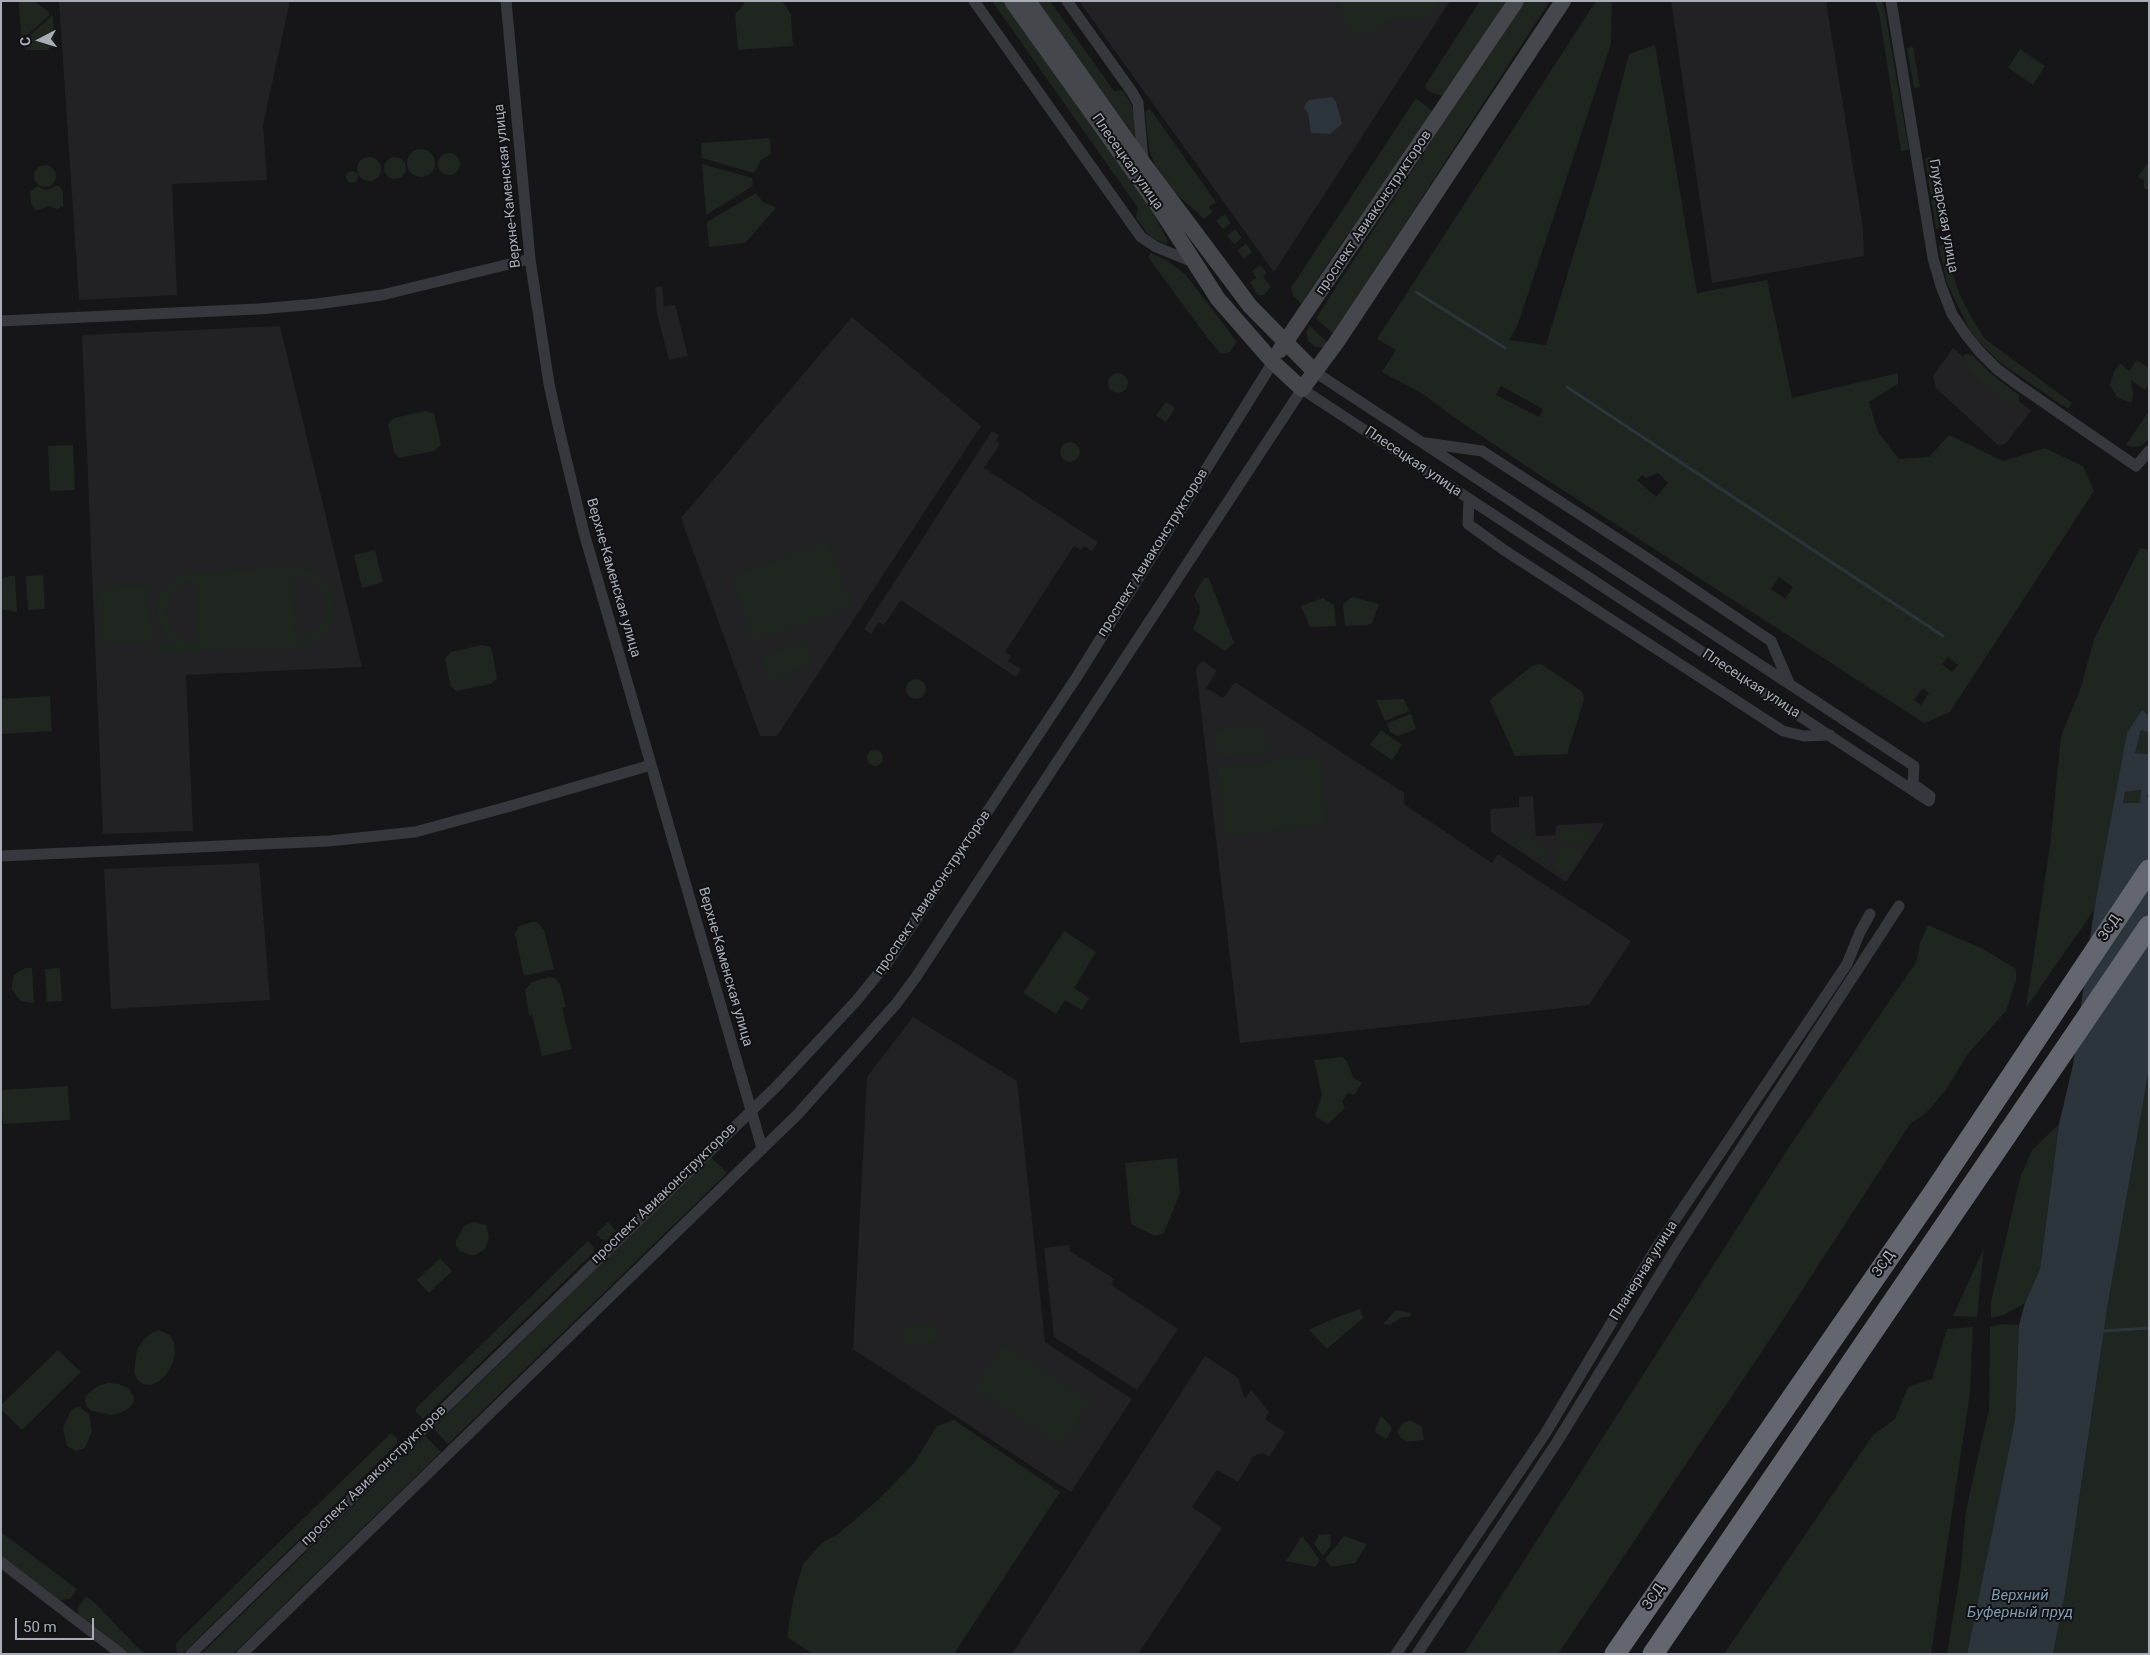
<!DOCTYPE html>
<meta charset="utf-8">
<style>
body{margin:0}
#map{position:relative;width:2150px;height:1655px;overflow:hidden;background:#161618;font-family:Roboto,sans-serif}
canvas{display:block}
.frame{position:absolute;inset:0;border:2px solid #a8adb8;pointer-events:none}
.north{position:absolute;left:15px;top:15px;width:50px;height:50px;-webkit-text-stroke:4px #111113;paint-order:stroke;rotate:265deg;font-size:14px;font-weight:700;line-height:20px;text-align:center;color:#a8adb8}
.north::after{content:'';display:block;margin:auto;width:18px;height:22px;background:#a8adb8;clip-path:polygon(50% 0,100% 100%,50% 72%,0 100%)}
.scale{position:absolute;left:15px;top:1618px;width:79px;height:22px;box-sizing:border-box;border:2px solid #a8adb8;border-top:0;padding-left:6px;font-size:15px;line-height:18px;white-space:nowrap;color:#a8adb8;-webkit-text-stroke:4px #111113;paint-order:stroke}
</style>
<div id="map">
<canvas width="2150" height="1655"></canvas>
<div class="frame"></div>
<div class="north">С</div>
<div class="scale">50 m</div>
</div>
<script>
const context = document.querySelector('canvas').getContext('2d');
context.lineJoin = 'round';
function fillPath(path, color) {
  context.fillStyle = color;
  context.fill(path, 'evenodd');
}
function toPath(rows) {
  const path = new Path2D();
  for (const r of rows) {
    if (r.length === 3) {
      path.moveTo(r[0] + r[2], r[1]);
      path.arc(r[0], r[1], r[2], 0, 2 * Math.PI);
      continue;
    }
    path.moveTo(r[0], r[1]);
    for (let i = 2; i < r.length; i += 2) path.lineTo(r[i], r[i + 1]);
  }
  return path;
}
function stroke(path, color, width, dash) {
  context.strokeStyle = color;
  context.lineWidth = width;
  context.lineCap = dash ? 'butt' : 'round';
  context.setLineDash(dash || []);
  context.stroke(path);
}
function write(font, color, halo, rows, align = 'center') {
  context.font = font + ' Roboto,sans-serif';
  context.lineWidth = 4;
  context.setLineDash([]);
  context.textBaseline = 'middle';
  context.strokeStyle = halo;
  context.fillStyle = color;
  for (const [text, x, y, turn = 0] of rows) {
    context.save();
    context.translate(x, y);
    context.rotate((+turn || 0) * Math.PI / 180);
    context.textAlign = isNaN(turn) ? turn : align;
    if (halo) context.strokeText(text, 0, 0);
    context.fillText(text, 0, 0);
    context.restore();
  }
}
const built = toPath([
 [59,1,290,1,263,125,267,180,172,184,177,295,79,300],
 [1079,1,1450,1,1274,272],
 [1671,1,1826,1,1863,228,1864,256,1712,283],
 [662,286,664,306,675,305,688,356,669,360,657,314,655,287],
 [852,317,981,426,777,736,760,736,681,518],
 [280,326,362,667,186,675,193,831,103,834,82,335],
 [1953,348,2031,411,2006,443,1999,446,1936,388,1933,376],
 [992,431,999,435,996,441,1000,444,984,468,1098,542,1092,551,1084,546,1081,550,1074,546,1005,652,1011,656,1008,661,1021,669,1016,677,901,600,884,625,879,622,871,634,864,629],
 [1203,661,1217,671,1206,688,1223,698,1235,682,1404,793,1404,804,1492,863,1498,854,1631,941,1589,1005,1240,1043,1196,668],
 [1533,796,1536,836,1555,835,1557,825,1603,823,1603,826,1566,882,1491,832,1490,809,1519,807,1519,797],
 [259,863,270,1000,111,1009,104,869],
 [913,1017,1017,1081,1045,1342,1132,1399,1071,1492,853,1349,867,1077],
 [1069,1245,1070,1251,1114,1279,1111,1285,1178,1329,1137,1390,1054,1337,1044,1248],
 [1205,1356,1238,1378,1245,1399,1251,1390,1269,1412,1265,1419,1285,1432,1269,1457,1263,1453,1258,1454,1253,1457,1238,1482,1217,1470,1192,1507,1222,1528,1138,1654,1012,1654]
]);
const green = toPath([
 [19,1,34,1,49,12,49,16,21,40],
 [745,1,782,1,791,14,793,46,738,50,735,14,743,6],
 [992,1,1005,1,1150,206,1168,242,1166,244,1152,238,1146,232,1136,218,1138,208],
 [1036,1,1050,1,1114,91,1121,90,1124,92,1131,104,1134,114,1136,138],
 [1339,1,1441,1,1428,18,1390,22,1369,34,1349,35,1342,18],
 [1480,1,1506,1,1444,96,1432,93,1424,87],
 [1523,1,1550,1,1333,334,1316,318],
 [1596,1,1612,1,1611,44,1518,324,1509,340,1546,345,1600,167,1629,54,1655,45,1697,293,1767,280,1792,398,1898,373,1898,384,1869,402,1878,432,1899,459,1929,457,1949,435,2003,461,2045,448,2083,466,2094,491,1950,712,1924,723,1541,476,1455,418,1423,394,1382,372,1396,350,1377,339],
 [1501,386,1543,409,1539,417,1496,395],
 [1658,473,1668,483,1656,497,1637,480,1642,475,1646,478],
 [1779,577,1793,587,1785,599,1771,589],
 [1948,657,1958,665,1952,672,1942,664],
 [1923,688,1929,693,1921,705,1914,700],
 [1875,1,1882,1,1885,12,1909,150,1901,151,1879,13],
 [53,15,54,45,47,50,26,50,21,43],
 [1913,47,1920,87,1914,88,1907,48],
 [2020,49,2045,66,2033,85,2008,68],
 [1416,98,1433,112,1376,201,1345,238,1301,304,1293,295,1291,288],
 [1150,109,1216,202,1209,207,1213,212,1204,219,1169,187,1156,169,1149,148,1145,111],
 [770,138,771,154,761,160,754,173,702,158,701,143],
 [421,163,14],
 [449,164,11],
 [369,169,12],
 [1929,157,1933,159,1944,227,1936,229,1925,158],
 [395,168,11],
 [702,164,752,178,753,186,706,215],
 [2147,164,2149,165,2149,190,2144,188,2144,180,2138,177],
 [45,176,11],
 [352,177,6],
 [37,186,46,190,56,186,59,186,63,191,63,206,57,209,48,206,38,210,35,210,31,203,30,192],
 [756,193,763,202,775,207,775,209,745,243,709,247,707,222],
 [1225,214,1231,223,1223,229,1216,221],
 [1235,229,1242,238,1234,244,1227,236],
 [1246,244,1252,252,1244,259,1237,250],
 [1947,244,1952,272,1959,293,1971,317,1985,339,2072,403,2068,409,2002,364,1984,347,1970,331,1947,283,1939,246],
 [1151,253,1168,261,1186,275,1237,342,1230,352,1222,354,1219,352,1206,336,1148,257],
 [1260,265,1267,273,1263,276,1271,287,1264,295,1258,295,1250,282,1256,278,1252,271],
 [1310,326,1327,342,1324,347,1315,347,1308,341,1306,332],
 [1965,354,1972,355,1990,373,2019,395,2019,403,2013,405,2009,404,1980,381,1964,364,1963,359],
 [2137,360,2149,368,2149,384,2145,390,2131,380,2133,395,2131,403,2117,397,2110,385,2114,372,2120,363,2129,371],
 [1118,383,10],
 [1166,402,1175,408,1166,422,1156,415],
 [425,411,433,413,435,417,441,445,434,451,399,458,394,452,388,424,394,418],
 [2149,411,2149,439,2141,446,2132,447,2126,445],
 [1070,452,10],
 [73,445,75,490,50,491,48,446],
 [828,541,852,607,754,641,730,576],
 [2140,548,2149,550,2149,716,2142,711,2110,827,2094,910,2026,1008,2050,845,2061,736,2081,687,2094,639],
 [375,550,383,582,362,588,354,555],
 [294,567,309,570,322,578,331,590,335,605,333,620,325,634,313,643,298,647,153,654,153,645,173,644,164,634,158,622,157,609,160,595,168,584,179,576,192,572],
 [293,576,305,577,316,584,324,594,327,606,325,618,318,629,308,636,296,639],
 [194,581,197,644,186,642,176,635,169,625,166,614,168,602,174,592,183,584],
 [43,575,45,609,28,610,26,576],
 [9,576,15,576,17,612,1,609,1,579],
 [1204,578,1209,578,1234,643,1225,651,1193,629,1200,612,1199,605,1194,595],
 [149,584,152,643,100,645,97,587],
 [1352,597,1379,604,1372,623,1368,625,1345,626,1343,604],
 [1323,598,1334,605,1336,626,1310,627,1301,606],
 [805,640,814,664,769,681,760,656],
 [482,645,490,647,492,651,497,678,491,684,456,691,450,685,445,658,451,652],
 [1538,664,1543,665,1580,690,1583,694,1584,700,1567,754,1515,756,1490,701,1492,698,1532,666],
 [916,689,10],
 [50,696,52,731,1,734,1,699],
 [1404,699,1409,711,1385,721,1376,700],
 [1411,714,1416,729,1398,736,1390,732,1387,723],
 [1263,725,1266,754,1218,760,1214,730],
 [1381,730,1402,745,1392,760,1370,745],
 [2141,730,2149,733,2149,754,2135,753],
 [875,758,8],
 [1320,755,1328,825,1225,837,1217,767],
 [2141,790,2141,803,2122,803,2125,792],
 [1589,828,1590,843,1560,845,1559,829],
 [1521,832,1552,853,1545,864,1514,844],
 [1562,848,1586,848,1568,876,1552,866],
 [531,922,537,922,544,930,554,969,524,976,515,934,519,926],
 [1928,925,1983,949,2016,969,2016,980,2006,1011,1967,1055,1946,1090,1926,1113,1910,1124,1775,1332,1558,1654,1464,1654,1789,1147,1917,961,1920,943],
 [1064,931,1096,952,1074,988,1089,998,1082,1010,1065,1000,1056,1014,1023,993],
 [26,968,32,968,34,1003,21,1001,12,990,12,983,14,976,19,971],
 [60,968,62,1001,47,1002,45,969],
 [549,977,555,978,560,984,566,1007,562,1008,572,1049,542,1056,532,1015,529,1016,525,990,532,982],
 [1342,1057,1347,1061,1353,1077,1362,1083,1354,1095,1348,1093,1342,1101,1345,1108,1328,1124,1315,1116,1322,1095,1314,1060],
 [2149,1069,2149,1654,2053,1654,2066,1588,2108,1303],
 [68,1086,70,1120,3,1124,1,1090],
 [2059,1124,2040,1269,2025,1303,2004,1315,1991,1318,1991,1302,2020,1178,2032,1150],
 [711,1157,727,1173,448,1444,433,1428],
 [1177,1158,1180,1193,1164,1233,1155,1236,1131,1224,1125,1163],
 [474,1222,486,1225,489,1237,485,1249,475,1255,470,1255,460,1251,456,1246,456,1240,464,1226],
 [608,1222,616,1231,607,1240,601,1239,596,1234],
 [588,1241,593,1247,594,1252,423,1419,416,1412,416,1408],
 [1984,1248,1977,1317,1953,1316],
 [440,1258,452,1271,429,1293,417,1280],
 [1360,1309,1363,1318,1327,1349,1309,1330,1332,1319],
 [1396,1310,1411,1313,1410,1317,1402,1317,1390,1325,1383,1324],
 [937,1323,939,1342,904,1346,902,1327],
 [2001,1324,2019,1325,2015,1420,1967,1654,1947,1654,1961,1568,1966,1510,1989,1409,1990,1327],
 [1973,1327,1970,1393,1931,1654,1724,1654,1873,1435,1895,1419,1908,1387,1932,1379,1947,1329],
 [159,1330,170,1335,174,1342,175,1354,172,1365,166,1375,158,1382,150,1385,143,1384,137,1379,134,1372,137,1349,144,1339,153,1332],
 [1004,1343,1091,1402,1061,1447,974,1388],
 [58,1350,81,1372,22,1430,1,1409,1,1405],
 [108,1383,119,1384,128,1388,134,1397,133,1403,129,1408,120,1413,111,1415,92,1411,87,1407,85,1401,86,1395,98,1386],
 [80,1407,89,1414,92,1431,85,1448,76,1451,67,1446,63,1428,70,1412,74,1408],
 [1381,1416,1391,1426,1391,1431,1386,1439,1376,1433,1375,1429],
 [954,1420,1060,1492,954,1654,813,1654,787,1637,794,1595,803,1564,822,1543,838,1534,878,1500,914,1463,937,1426],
 [1410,1420,1422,1427,1424,1440,1406,1442,1400,1437,1397,1431,1403,1423],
 [391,1433,397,1438,397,1444,182,1654,177,1652,176,1644,178,1641],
 [425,1436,441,1452,345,1545,233,1654,201,1654],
 [1,1532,77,1589,70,1599,59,1600,1,1556],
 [1330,1534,1331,1546,1323,1556,1314,1544,1319,1535],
 [1302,1536,1320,1560,1315,1567,1286,1561],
 [1344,1536,1367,1544,1355,1563,1331,1567,1325,1559],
 [86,1596,96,1604,136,1646,146,1654,127,1654,79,1616,77,1609]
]);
const water = toPath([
 [1332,97,1336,102,1342,124,1330,134,1311,133,1308,113,1304,108,1306,103,1309,100],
 [2142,710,2149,716,2149,733,2141,730,2135,753,2149,754,2149,792,2147,796,2149,799,2149,1069,2108,1303,2066,1588,2053,1654,1967,1654,2015,1420,2019,1325,2025,1303,2040,1269,2059,1124,2073,1065,2094,910,2127,733],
 [2141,790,2140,803,2123,803,2125,792]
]);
const stream = toPath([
 [1416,292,1505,348],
 [1567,387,1943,636],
 [2103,1331,2149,1328]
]);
const street = toPath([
 [506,1,530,259,549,384,561,438,584,533,762,1148],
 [974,1,1141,237,1156,247,1193,262],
 [1067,1,1132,92,1138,103,1143,161],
 [1891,1,1933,258,1941,286,1952,314,1966,335,1980,352,1997,369,2017,384,2136,466,2149,451],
 [1,321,258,309,317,304,382,295,530,259],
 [1426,443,1482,451,1641,554,1771,641,1789,683],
 [1469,499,1468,524,1504,550,1783,731,1804,736,1830,735],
 [1,856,329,841,415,832,507,807,651,765],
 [1,1562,121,1654],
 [191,1654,777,1086,857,1000,887,963,1078,675,1273,362],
 [242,1654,798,1114,896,1004,916,977,1302,389,1929,801,1930,796,1913,784,1914,766,1315,372],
 [1396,1654,1545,1434,1655,1250,1847,964,1860,932,1870,914],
 [1417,1654,1557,1442,1675,1250,1899,906]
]);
const secondary = toPath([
 [1012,1,1157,204,1218,299,1273,362,1302,389,1336,343,1563,1],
 [1028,1,1143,163,1250,306,1315,372],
 [1280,350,1516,1]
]);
const highway = toPath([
 [1615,1654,1934,1192,2149,870],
 [1653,1654,2149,926]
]);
const streetNames = [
 ["Плесецкая улица",1127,162,55],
 ["Верхне-Каменская улица",508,186,-96],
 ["проспект Авиаконструкторов",1374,213,-56],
 ["Глухарская улица",1943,216,80],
 ["Плесецкая улица",1413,462,34],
 ["проспект Авиаконструкторов",1153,553,-58],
 ["Верхне-Каменская улица",613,578,74],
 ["Плесецкая улица",1751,684,33],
 ["проспект Авиаконструкторов",933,893,-56],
 ["ЗСД",2110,928,-56],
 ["Верхне-Каменская улица",725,967,74],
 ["проспект Авиаконструкторов",664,1194,-44],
 ["ЗСД",1884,1264,-55],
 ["Планерная улица",1644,1271,-58],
 ["проспект Авиаконструкторов",374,1476,-44],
 ["ЗСД",1654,1597,-56]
];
const waterNames = [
 ["Верхний",2020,1596],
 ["Буферный пруд",2020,1613]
];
fillPath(built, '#222225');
fillPath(green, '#1e261f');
fillPath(water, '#2c353c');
stroke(stream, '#2c353c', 3);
stroke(street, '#37383d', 11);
stroke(secondary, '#45474d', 16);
stroke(highway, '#63666e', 21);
write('14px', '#a8adb8', '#111113', streetNames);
write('italic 15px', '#7f9bb3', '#111113', waterNames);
</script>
